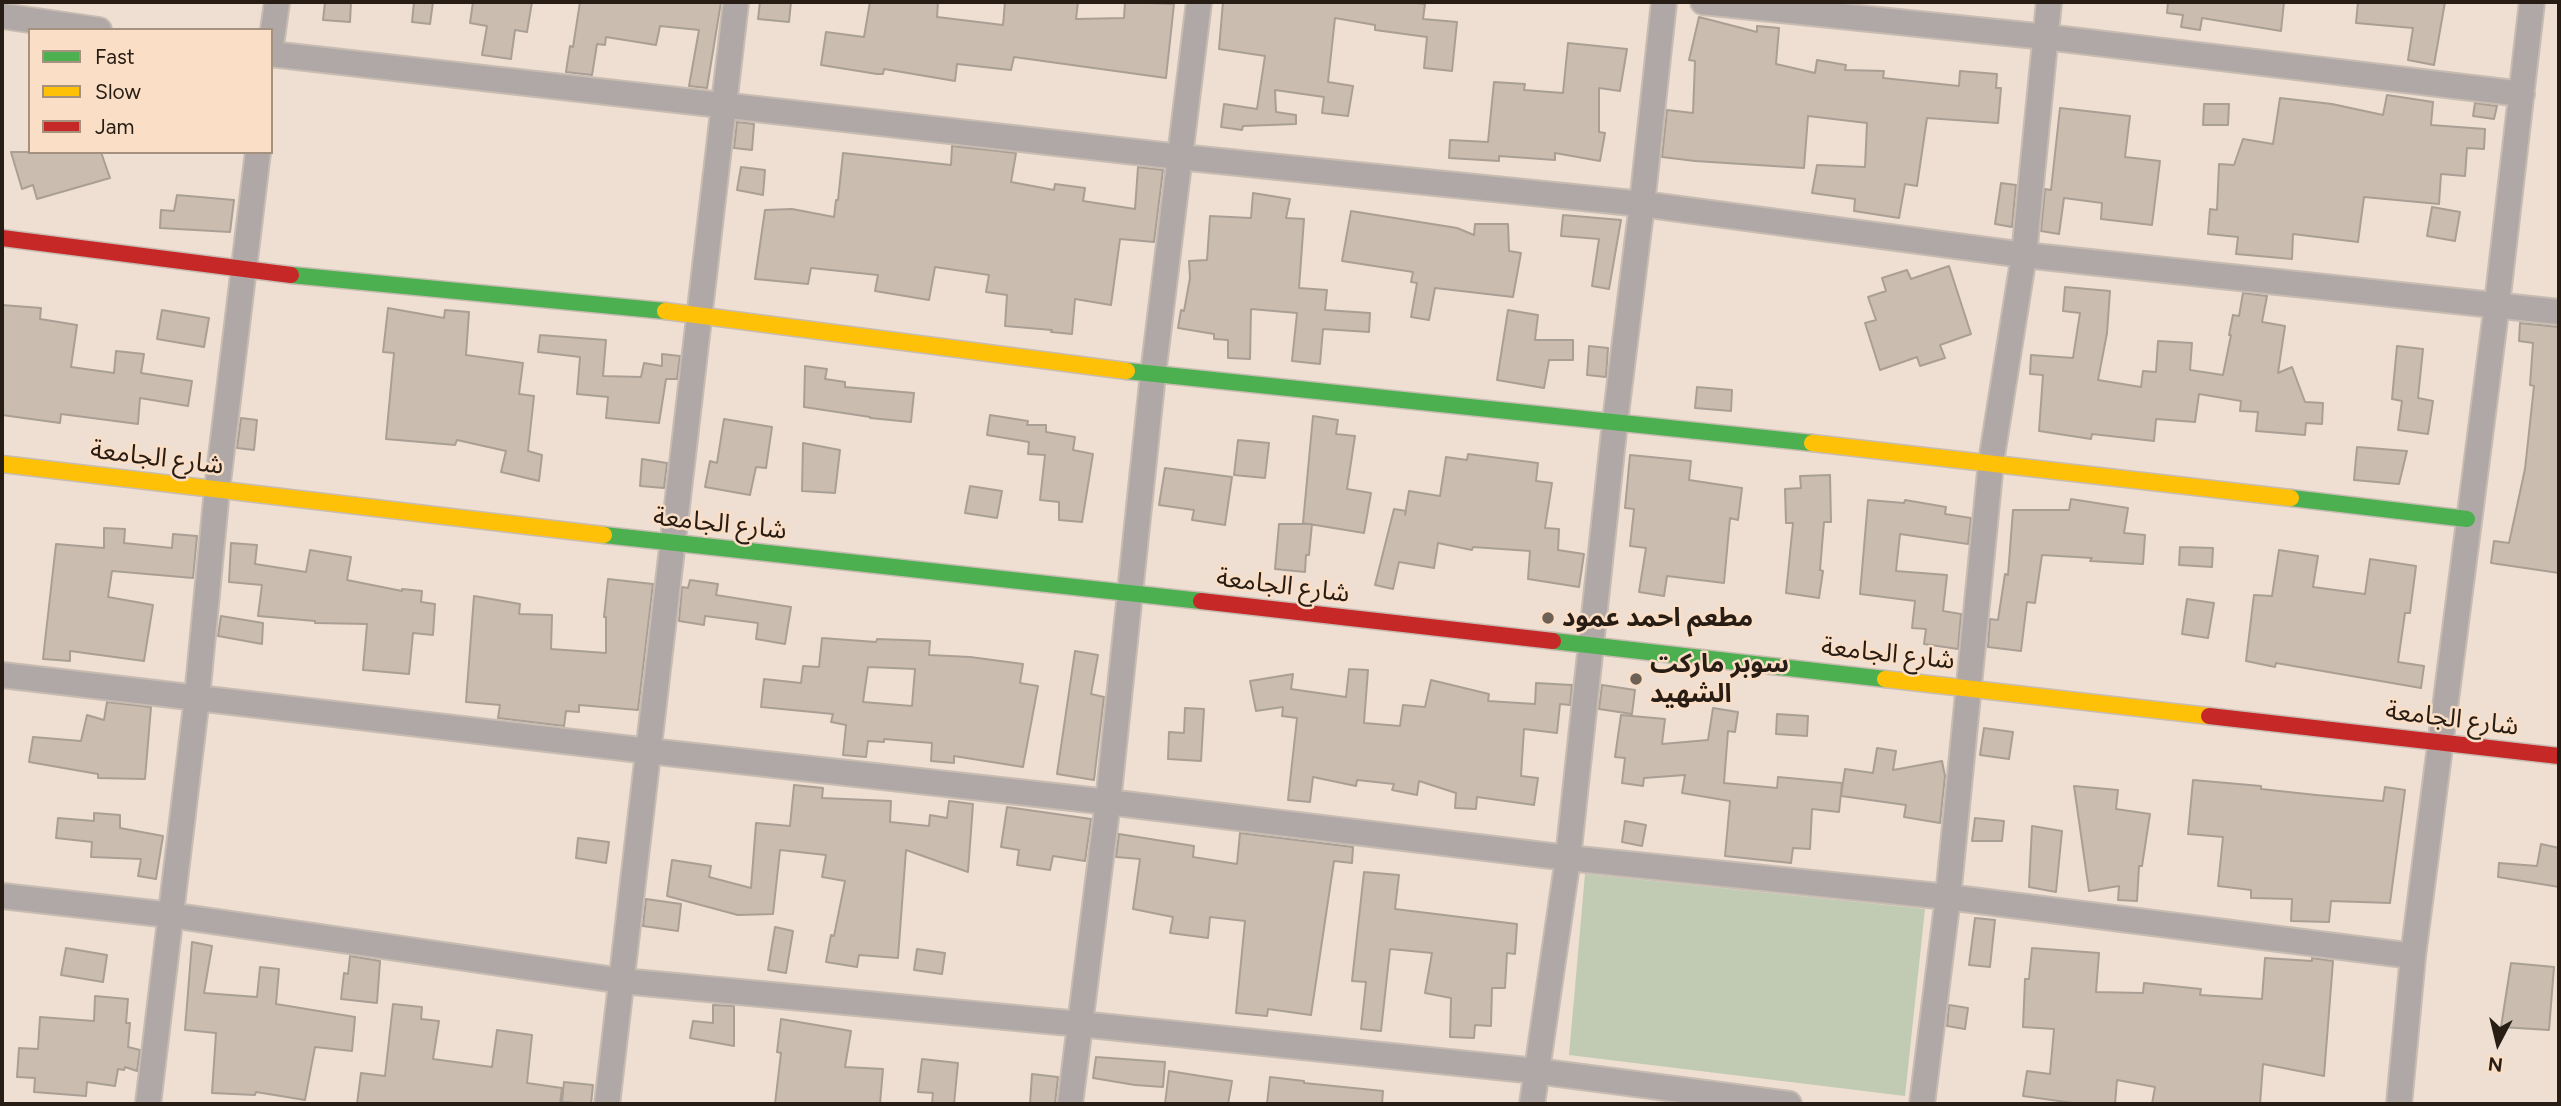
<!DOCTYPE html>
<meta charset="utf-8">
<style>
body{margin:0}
#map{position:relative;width:2561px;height:1106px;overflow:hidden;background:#eedfd2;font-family:Figtree,sans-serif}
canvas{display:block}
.frame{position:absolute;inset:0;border:4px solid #271d14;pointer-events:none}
.legend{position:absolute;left:28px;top:28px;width:245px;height:126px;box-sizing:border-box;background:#fadec6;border:2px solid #a6917f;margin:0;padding:9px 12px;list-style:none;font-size:21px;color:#271d14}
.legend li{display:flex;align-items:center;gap:14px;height:35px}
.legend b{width:35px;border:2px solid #a6917f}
.north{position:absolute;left:2463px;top:1008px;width:70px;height:70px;-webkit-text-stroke:5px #fadec6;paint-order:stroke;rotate:187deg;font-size:19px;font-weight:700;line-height:28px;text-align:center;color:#271d14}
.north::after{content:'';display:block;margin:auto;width:24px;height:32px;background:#271d14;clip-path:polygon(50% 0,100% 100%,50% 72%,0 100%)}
</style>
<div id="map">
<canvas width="2561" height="1106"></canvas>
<div class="frame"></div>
<ul class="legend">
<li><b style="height:9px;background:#4caf50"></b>Fast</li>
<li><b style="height:9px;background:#ffc107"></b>Slow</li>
<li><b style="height:9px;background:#c62828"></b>Jam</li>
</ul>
<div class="north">N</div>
</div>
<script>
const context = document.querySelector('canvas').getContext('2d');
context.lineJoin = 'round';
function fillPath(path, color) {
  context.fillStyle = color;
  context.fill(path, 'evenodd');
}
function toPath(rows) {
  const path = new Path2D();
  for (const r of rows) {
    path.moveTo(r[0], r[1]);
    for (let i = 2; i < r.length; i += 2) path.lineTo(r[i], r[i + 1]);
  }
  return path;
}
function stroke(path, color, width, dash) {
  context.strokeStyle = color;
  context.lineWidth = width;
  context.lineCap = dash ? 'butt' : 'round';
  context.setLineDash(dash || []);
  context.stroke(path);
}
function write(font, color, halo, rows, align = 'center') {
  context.font = font + ' Figtree,"Noto Sans Arabic",sans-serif';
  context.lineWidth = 5;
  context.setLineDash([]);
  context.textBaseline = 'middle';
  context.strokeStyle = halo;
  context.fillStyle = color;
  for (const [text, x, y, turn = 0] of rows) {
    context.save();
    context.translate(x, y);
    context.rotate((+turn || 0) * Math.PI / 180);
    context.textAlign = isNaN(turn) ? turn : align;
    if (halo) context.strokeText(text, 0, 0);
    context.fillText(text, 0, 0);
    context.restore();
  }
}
const green = toPath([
 [1585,874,1925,909,1905,1096,1569,1055]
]);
const building = toPath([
 [325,2,351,2,350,22,323,20,325,2],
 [414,2,433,2,430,24,412,22,414,2],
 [473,2,532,2,527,32,515,30,511,59,482,55,487,26,470,23,473,2],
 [580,2,721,2,707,88,689,86,699,30,660,26,656,45,606,37,605,45,597,44,592,75,566,72,570,46,573,47,580,2],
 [760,2,791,2,789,22,758,19,760,2],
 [870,2,938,2,937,17,1003,25,1005,2,1078,2,1076,19,1124,18,1125,2,1174,4,1166,78,1014,57,1011,70,957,64,955,81,884,69,883,74,877,74,821,65,826,32,864,37,870,2],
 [1223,2,1409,2,1425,4,1423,19,1457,22,1452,71,1424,68,1427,37,1375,30,1375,25,1335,18,1328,82,1353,86,1348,116,1322,113,1324,97,1275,90,1276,112,1296,115,1296,124,1243,126,1242,130,1221,127,1224,104,1257,109,1265,56,1219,49,1223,2],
 [2168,2,2284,2,2281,31,2202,18,2200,30,2181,27,2183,15,2167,13,2168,2],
 [2358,2,2445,2,2434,65,2408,60,2413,28,2356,23,2358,2],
 [1699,17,1757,32,1757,26,1779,28,1776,64,1815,73,1817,60,1846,65,1845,70,1884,71,1883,78,1959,86,1960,71,1997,74,1996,88,2001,88,1998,123,1927,118,1917,186,1905,184,1899,218,1854,211,1855,199,1812,193,1817,165,1865,167,1867,123,1808,116,1804,168,1695,161,1662,157,1667,110,1693,113,1695,61,1689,60,1699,17],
 [1568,43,1627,49,1620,91,1599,88,1599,132,1605,133,1600,161,1555,153,1555,160,1499,156,1499,161,1449,158,1450,140,1488,142,1494,82,1525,84,1524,90,1563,93,1568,43],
 [2387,95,2433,102,2431,125,2485,129,2484,149,2467,148,2465,176,2441,174,2439,204,2364,197,2358,242,2293,234,2292,259,2236,254,2238,237,2208,234,2210,209,2217,210,2219,164,2234,165,2243,139,2273,144,2280,98,2332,104,2383,115,2387,95],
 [2475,103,2497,106,2494,119,2473,116,2475,103],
 [2204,104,2229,104,2228,125,2203,125,2204,104],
 [2060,108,2130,116,2125,157,2160,161,2152,225,2101,219,2102,203,2064,198,2059,234,2041,231,2045,189,2051,190,2060,108],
 [737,122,754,124,752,150,734,148,737,122],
 [952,146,1016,153,1011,182,1054,190,1055,184,1085,188,1083,201,1135,209,1138,167,1163,170,1154,242,1120,239,1111,305,1075,299,1072,334,1051,332,1052,330,1005,326,1007,295,986,292,989,275,935,267,929,300,875,291,878,275,811,268,808,284,755,279,765,210,792,209,834,217,836,200,838,200,843,153,951,165,952,146],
 [11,152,101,152,110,178,37,199,33,185,22,189,11,152],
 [741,167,765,170,763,195,737,190,741,167],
 [2001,183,2016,185,2012,227,1995,224,2001,183],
 [1253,193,1290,199,1286,218,1304,219,1299,288,1327,290,1325,310,1370,313,1369,332,1323,329,1320,364,1292,361,1297,313,1251,309,1250,359,1228,358,1228,340,1214,339,1214,334,1178,328,1181,310,1184,311,1190,278,1189,261,1207,260,1210,216,1251,218,1253,193],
 [177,195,234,200,230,232,160,228,161,210,174,211,177,195],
 [2432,207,2460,212,2455,241,2427,236,2432,207],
 [1351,211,1457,228,1474,235,1475,224,1508,224,1509,251,1521,253,1513,297,1435,288,1429,320,1411,317,1417,283,1411,282,1413,272,1342,261,1351,211],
 [1563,215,1621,220,1609,289,1592,286,1599,239,1561,236,1563,215],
 [1949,266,1971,334,1940,345,1945,358,1920,366,1917,357,1880,370,1865,323,1876,320,1868,297,1886,291,1882,278,1907,270,1911,279,1949,266],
 [2065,287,2110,291,2107,333,2098,380,2141,387,2143,371,2156,372,2158,341,2192,343,2190,370,2223,375,2231,335,2229,335,2233,315,2239,316,2243,293,2267,296,2262,322,2285,326,2278,373,2292,367,2305,402,2323,403,2322,424,2306,423,2305,435,2256,431,2258,412,2240,411,2241,401,2199,394,2195,422,2156,419,2154,441,2092,434,2091,439,2039,431,2043,375,2030,374,2031,355,2073,358,2080,313,2063,311,2065,287],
 [2,305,41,308,40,319,77,325,71,367,114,373,116,351,144,354,141,373,192,381,188,406,140,398,138,424,61,414,60,423,2,415,2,305],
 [388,308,444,318,445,310,469,312,466,355,523,363,519,394,534,396,528,451,542,455,539,481,501,472,506,451,457,440,455,445,386,439,394,353,383,352,388,308],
 [162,310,209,318,204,347,157,339,162,310],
 [1508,310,1538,315,1535,340,1573,340,1573,360,1549,360,1544,388,1497,380,1508,310],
 [2520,323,2559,327,2559,573,2491,563,2494,541,2509,543,2525,469,2534,386,2530,385,2533,343,2519,341,2520,323],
 [540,335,606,340,603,376,641,377,644,363,662,366,662,354,680,356,677,379,666,379,659,423,606,418,608,397,577,394,580,357,538,352,540,335],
 [1589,346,1608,348,1606,377,1587,375,1589,346],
 [2397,346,2423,349,2418,398,2433,401,2428,434,2398,430,2402,401,2392,399,2397,346],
 [805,366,827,369,825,379,845,382,845,387,914,393,911,422,870,418,870,417,804,407,805,366],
 [1697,387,1732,390,1731,411,1695,408,1697,387],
 [990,415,1028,421,1027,425,1046,425,1046,432,1075,437,1073,450,1093,454,1082,522,1059,520,1059,502,1040,500,1045,455,1028,454,1029,442,987,435,990,415],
 [1313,416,1338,420,1336,434,1355,436,1347,489,1371,493,1364,533,1303,523,1313,416],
 [241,418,257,420,254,450,237,448,241,418],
 [724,419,772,427,766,468,756,467,750,495,705,487,710,461,717,463,724,419],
 [1238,440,1269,443,1265,478,1234,475,1238,440],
 [803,443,840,450,835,493,802,491,803,443],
 [2357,447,2407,451,2399,484,2354,480,2357,447],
 [1468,454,1538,463,1536,481,1552,483,1545,528,1559,529,1558,550,1584,554,1579,587,1528,579,1530,551,1473,547,1472,550,1438,543,1434,568,1399,562,1393,589,1375,585,1394,509,1406,511,1405,515,1409,491,1440,496,1446,457,1467,460,1468,454],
 [1630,455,1691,461,1689,480,1742,488,1738,520,1730,518,1724,583,1667,576,1664,596,1639,592,1646,548,1630,546,1634,509,1625,508,1630,455],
 [642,459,667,463,664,488,640,486,642,459],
 [1165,468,1232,477,1225,525,1192,520,1194,510,1159,505,1165,468],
 [1830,475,1831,522,1824,522,1820,570,1823,571,1819,598,1786,593,1793,523,1786,523,1785,489,1801,488,1800,476,1830,475],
 [970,486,1002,491,997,518,965,513,970,486],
 [2071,499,2128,508,2124,533,2145,535,2143,564,2090,561,2092,558,2042,555,2035,603,2027,602,2021,651,1988,647,1990,619,1998,620,2005,574,2008,575,2013,510,2069,510,2071,499],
 [1868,500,1904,503,1905,500,1946,507,1945,514,1971,518,1968,544,1900,534,1896,571,1947,575,1943,611,1961,614,1958,649,1924,644,1926,629,1912,628,1915,601,1860,594,1868,500],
 [1279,524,1312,524,1309,555,1306,555,1305,572,1275,569,1279,524],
 [104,528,125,529,124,543,172,548,173,534,197,536,193,578,112,571,108,597,153,605,144,661,70,651,70,661,43,659,56,544,104,548,104,528],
 [231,543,257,545,255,564,306,572,310,550,351,557,347,580,402,591,402,589,422,591,421,602,435,604,433,635,413,633,409,674,363,670,367,624,315,623,315,621,258,616,262,585,229,582,231,543],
 [2180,547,2213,548,2212,567,2179,565,2180,547],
 [2279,550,2318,556,2313,587,2365,594,2370,559,2416,566,2410,613,2405,613,2398,662,2424,666,2421,688,2276,663,2275,667,2246,661,2254,595,2272,596,2279,550],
 [608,579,653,584,638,710,579,705,579,712,566,711,564,726,498,718,500,705,466,702,474,596,520,604,519,614,552,615,551,649,606,653,606,617,604,617,608,579],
 [690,580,718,584,716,595,791,607,785,644,756,639,758,623,705,616,704,625,679,621,682,587,688,588,690,580],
 [2187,599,2214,603,2208,638,2182,634,2187,599],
 [221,616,263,623,262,644,218,636,221,616],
 [822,638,876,642,877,639,930,641,929,655,970,657,1023,664,1020,683,1038,686,1023,767,954,756,954,763,931,761,932,743,884,739,884,742,868,741,866,757,843,755,846,725,831,722,833,714,761,707,764,679,801,683,803,666,819,667,822,638],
 [868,667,915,669,912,706,863,702,868,667],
 [1075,651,1098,655,1091,694,1104,697,1094,780,1057,774,1075,651],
 [1349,669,1368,670,1364,723,1400,726,1403,705,1425,707,1431,680,1489,694,1488,701,1535,704,1536,683,1572,685,1570,705,1560,704,1557,733,1524,729,1521,776,1538,778,1534,805,1477,797,1476,809,1455,808,1456,793,1419,781,1417,795,1392,790,1394,784,1357,780,1356,786,1313,777,1310,802,1288,800,1297,718,1282,716,1283,707,1256,711,1250,681,1293,674,1291,689,1346,697,1349,669],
 [1602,685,1635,690,1632,714,1599,709,1602,685],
 [107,702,151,707,145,779,98,778,98,774,29,762,33,737,81,741,87,715,104,720,107,702],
 [1185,708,1204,709,1201,761,1168,759,1169,732,1184,733,1185,708],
 [1713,708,1738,712,1735,732,1728,731,1724,783,1777,788,1778,777,1842,783,1839,812,1812,809,1810,849,1793,848,1791,863,1725,856,1730,801,1682,793,1685,775,1644,778,1643,786,1622,783,1625,758,1615,757,1621,715,1665,719,1662,744,1708,740,1713,708],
 [1777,714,1808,716,1807,736,1776,734,1777,714],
 [1984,728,2013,732,2009,759,1980,755,1984,728],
 [1877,748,1896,751,1893,770,1942,761,1945,776,1940,823,1904,817,1906,805,1841,796,1845,769,1873,773,1877,748],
 [2193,780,2261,786,2261,789,2316,795,2383,801,2385,787,2405,790,2390,903,2331,901,2329,922,2291,921,2292,899,2251,898,2251,890,2218,886,2223,837,2188,834,2193,780],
 [794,785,823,788,822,798,891,801,890,822,929,826,930,815,947,818,949,801,973,804,968,872,906,850,898,958,859,955,857,967,826,962,831,935,834,936,845,881,822,877,826,855,780,850,773,914,738,915,667,896,672,860,711,866,709,877,751,888,756,823,790,826,794,785],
 [2074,786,2118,790,2116,809,2150,814,2142,866,2139,866,2137,901,2118,900,2119,886,2089,891,2074,786],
 [1007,807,1091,819,1085,861,1053,856,1050,870,1017,865,1019,850,1001,847,1007,807],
 [94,813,120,815,120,828,163,836,156,879,138,876,141,859,91,857,92,842,56,838,58,818,94,821,94,813],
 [1975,818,2004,821,2002,841,1972,841,1975,818],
 [1625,821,1646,825,1642,846,1622,842,1625,821],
 [2032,826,2062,831,2056,892,2029,887,2032,826],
 [1240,833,1353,847,1352,863,1334,861,1311,1015,1268,1009,1267,1016,1236,1013,1245,921,1210,917,1208,938,1170,933,1173,917,1133,909,1140,859,1116,857,1119,834,1194,846,1193,857,1237,864,1240,833],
 [578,838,609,842,606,863,576,858,578,838],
 [2541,844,2559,848,2559,887,2498,877,2499,863,2537,866,2541,844],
 [1364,872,1399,875,1395,909,1517,924,1515,954,1507,953,1505,988,1492,988,1491,1026,1475,1025,1474,1038,1450,1037,1451,998,1425,993,1432,953,1390,949,1381,1031,1361,1029,1366,982,1352,981,1364,872],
 [646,899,681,904,678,931,643,926,646,899],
 [1975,918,1995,920,1990,967,1969,965,1975,918],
 [775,927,793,931,786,973,768,970,775,927],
 [192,942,212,946,204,993,257,997,260,967,279,969,276,1004,355,1017,352,1051,315,1047,305,1100,256,1092,255,1095,212,1093,216,1033,185,1030,192,942],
 [66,948,107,955,103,982,61,975,66,948],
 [2032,948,2099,953,2096,992,2143,993,2144,983,2201,989,2200,995,2262,999,2265,958,2312,961,2312,958,2333,961,2324,1076,2263,1064,2260,1104,2152,1104,2155,1087,2117,1080,2115,1104,2080,1104,2023,1096,2027,1071,2050,1074,2054,1029,2023,1027,2025,979,2029,979,2032,948],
 [917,949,945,953,942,974,914,970,917,949],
 [350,956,380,961,377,1003,341,999,344,973,348,974,350,956],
 [2511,963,2554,967,2549,1030,2501,1027,2511,963],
 [95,996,128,999,126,1023,130,1023,128,1047,140,1050,137,1071,125,1067,124,1070,118,1069,115,1086,87,1082,86,1096,34,1092,35,1078,17,1077,19,1048,38,1049,40,1017,94,1021,95,996],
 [393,1004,422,1007,421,1019,439,1021,433,1059,492,1067,497,1030,532,1035,527,1083,562,1088,560,1104,357,1104,361,1073,385,1076,393,1004],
 [713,1005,734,1006,734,1046,690,1038,693,1021,713,1023,713,1005],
 [1949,1005,1968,1008,1965,1029,1947,1026,1949,1005],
 [781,1019,851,1031,845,1067,883,1069,880,1104,775,1104,781,1053,777,1052,781,1019],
 [1096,1057,1165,1062,1163,1087,1135,1085,1093,1078,1096,1057],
 [922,1059,958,1063,954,1104,932,1104,933,1093,918,1092,922,1059],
 [1169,1071,1232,1081,1228,1104,1165,1104,1169,1071],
 [1032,1074,1058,1077,1055,1104,1030,1104,1032,1074],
 [1270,1077,1304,1081,1304,1083,1383,1091,1382,1104,1267,1104,1270,1077],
 [564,1082,593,1085,591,1104,562,1102,564,1082]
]);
const street = toPath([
 [1703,2,2046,37,2522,94],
 [2,16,99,30],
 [271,45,277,2],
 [271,54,1180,157,1642,204,2024,255,2559,312],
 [2,675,649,751,1108,802,1568,858,1948,897,2413,956],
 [2,896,170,915,622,981,1080,1024,1536,1071,1789,1104],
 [148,1104,197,697,217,490,258,152],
 [607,1104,736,2],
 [1070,1104,1108,802,1153,374,1199,2],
 [1532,1104,1568,858,1615,422,1642,204,1664,2],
 [1922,1104,1948,897,1991,462,2024,255,2049,2],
 [2399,1104,2413,956,2497,304,2532,2]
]);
const fast = toPath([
 [291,275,665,311],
 [1127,371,1812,443],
 [2291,498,2467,519],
 [604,535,1201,601],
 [1553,641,1885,679]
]);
const slow = toPath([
 [665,311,1127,371],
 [1812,443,2291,498],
 [2,464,604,535],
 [1885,679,2209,716]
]);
const jam = toPath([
 [2,238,291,275],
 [1201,601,1553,641],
 [2209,716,2559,756]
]);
const markers = [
 [1548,618,7,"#6d6156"],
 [1636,679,7,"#6d6156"]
];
const streetNames = [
 ["شارع الجامعة",157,458,7],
 ["شارع الجامعة",720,524,6],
 ["شارع الجامعة",1283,586,7],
 ["شارع الجامعة",1888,654,6],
 ["شارع الجامعة",2452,719,7]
];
const poiNames = [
 ["مطعم احمد عمود",1562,618],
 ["سوبر ماركت",1650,664],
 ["الشهيد",1650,694]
];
fillPath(green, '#c1cbb3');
fillPath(building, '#cabcaf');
stroke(building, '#aa9f94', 2);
stroke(street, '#c8bcb2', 28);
stroke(fast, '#c8bcb2', 19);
stroke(slow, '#c8bcb2', 19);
stroke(jam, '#c8bcb2', 19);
stroke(street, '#afa8a6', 24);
stroke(fast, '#4caf50', 16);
stroke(slow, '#ffc107', 16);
stroke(jam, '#c62828', 16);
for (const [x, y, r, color] of markers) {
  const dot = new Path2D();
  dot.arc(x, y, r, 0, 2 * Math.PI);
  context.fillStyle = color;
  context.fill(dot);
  stroke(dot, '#fadec6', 2.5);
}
write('26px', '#271d14', '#fadec6', streetNames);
write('bold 26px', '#271d14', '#fadec6', poiNames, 'left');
</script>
